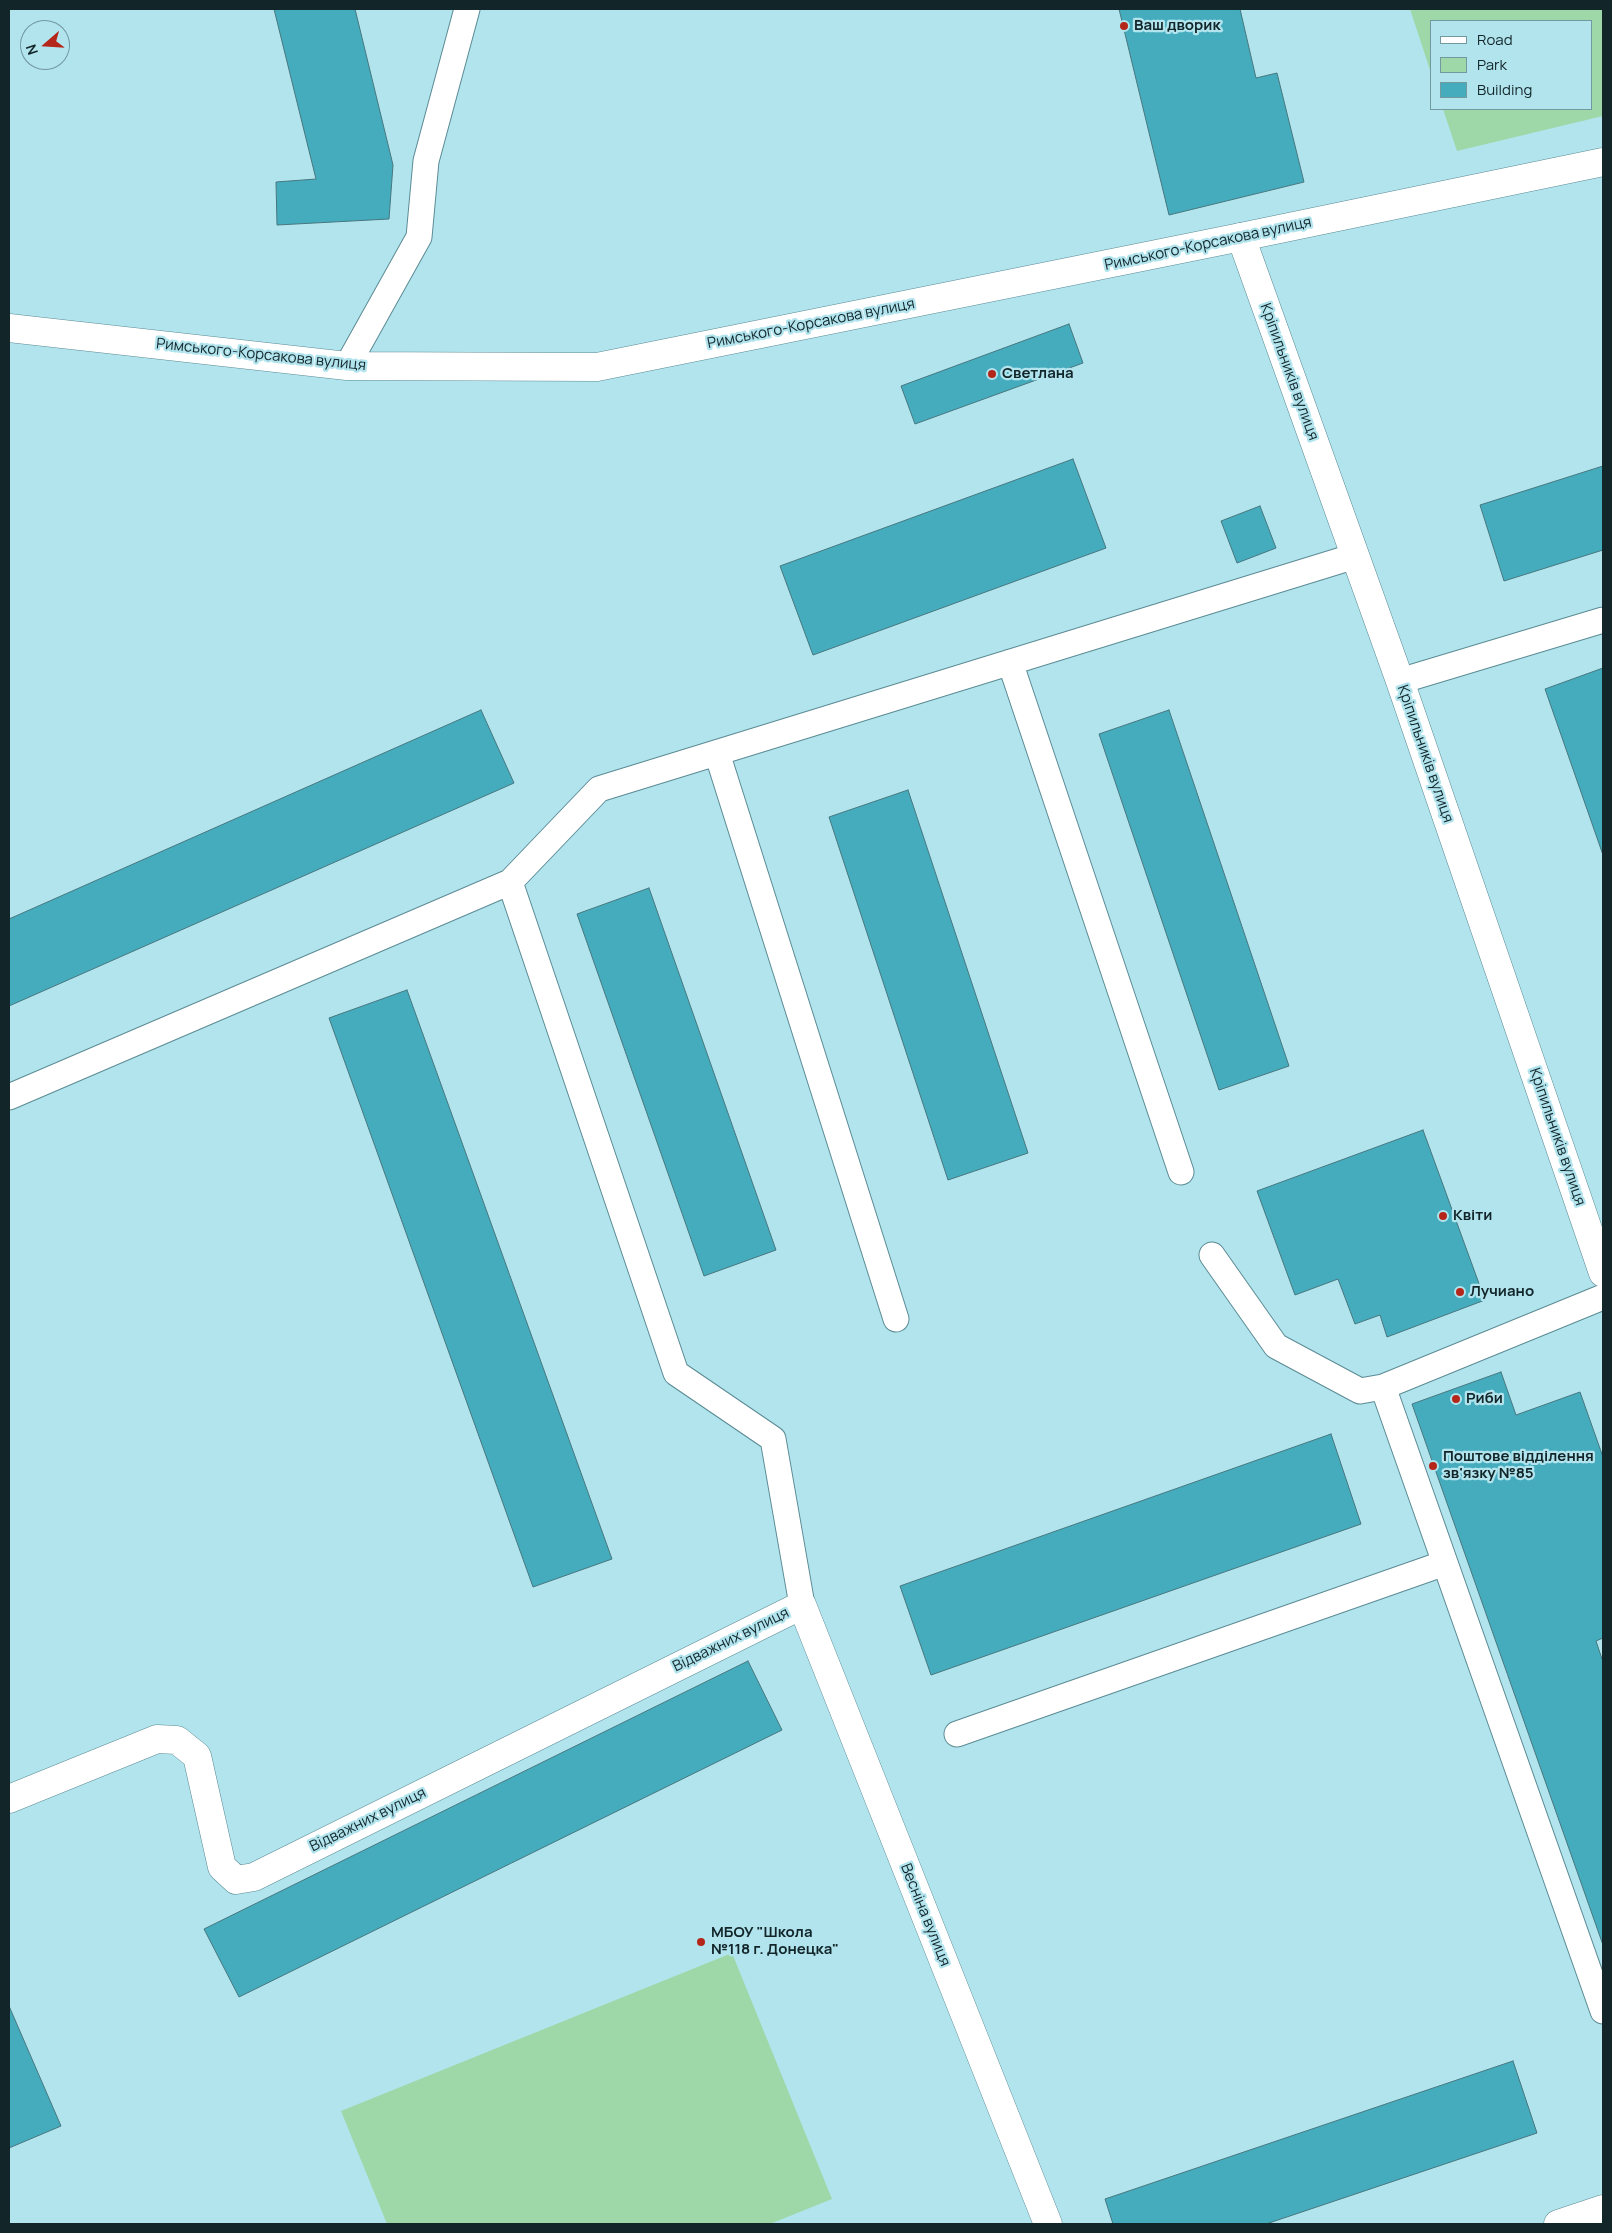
<!DOCTYPE html>
<meta charset="utf-8">
<style>
body{margin:0}
#map{position:relative;width:1612px;height:2233px;overflow:hidden;background:#b2e4ee;font-family:Manrope,sans-serif}
canvas{display:block}
.frame{position:absolute;inset:0;border:10px solid #12262a;pointer-events:none}
.legend{position:absolute;left:1430px;top:20px;width:162px;height:90px;box-sizing:border-box;background:#b2e4ee;border:1px solid #7298a0;margin:0;padding:6px 9px;list-style:none;font-size:15px;color:#12262a}
.legend li{display:flex;align-items:center;gap:10px;height:25px}
.legend b{width:25px;border:1px solid #7298a0}
.north{position:absolute;left:20px;top:20px;width:50px;height:50px;box-sizing:border-box;background:#b2e4ee;border:1px solid #7298a0;border-radius:50%;rotate:251deg;font-size:14px;font-weight:700;line-height:20px;text-align:center;color:#12262a}
.north::after{content:'';display:block;margin:auto;width:18px;height:22px;background:#b42619;clip-path:polygon(50% 0,100% 100%,50% 72%,0 100%)}
</style>
<div id="map">
<canvas width="1612" height="2233"></canvas>
<div class="frame"></div>
<ul class="legend">
<li><b style="height:6px;background:#fff"></b>Road</li>
<li><b style="height:14px;background:#9ed8a9"></b>Park</li>
<li><b style="height:14px;background:#44acbd"></b>Building</li>
</ul>
<div class="north">N</div>
</div>
<script>
const context = document.querySelector('canvas').getContext('2d');
context.lineJoin = 'round';
function fillPath(path, color) {
  context.fillStyle = color;
  context.fill(path, 'evenodd');
}
function toPath(rows) {
  const path = new Path2D();
  for (const r of rows) {
    path.moveTo(r[0], r[1]);
    for (let i = 2; i < r.length; i += 2) path.lineTo(r[i], r[i + 1]);
  }
  return path;
}
function stroke(path, color, width, dash) {
  context.strokeStyle = color;
  context.lineWidth = width;
  context.lineCap = dash ? 'butt' : 'round';
  context.setLineDash(dash || []);
  context.stroke(path);
}
function write(font, color, halo, rows, align = 'center') {
  context.font = font + ' Manrope,sans-serif';
  context.lineWidth = 4.5;
  context.setLineDash([]);
  context.textBaseline = 'middle';
  context.strokeStyle = halo;
  context.fillStyle = color;
  for (const [text, x, y, turn = 0] of rows) {
    context.save();
    context.translate(x, y);
    context.rotate((+turn || 0) * Math.PI / 180);
    context.textAlign = isNaN(turn) ? turn : align;
    if (halo) context.strokeText(text, 0, 0);
    context.fillText(text, 0, 0);
    context.restore();
  }
}
const green = toPath([
 [1410,9,1603,9,1603,116,1457,151,1443,109,1591,109,1591,21,1431,21,1431,73],
 [732,1953,832,2199,770,2224,387,2224,341,2111]
]);
const building = toPath([
 [274,9,355,9,393,165,389,219,277,225,276,182,316,179,274,9],
 [1119,9,1240,9,1256,78,1277,73,1304,182,1169,215,1119,9],
 [1069,324,1083,363,915,424,901,386,1069,324],
 [1073,459,1106,548,813,655,780,566,1073,459],
 [1603,466,1603,550,1504,581,1480,505,1603,466],
 [1260,506,1276,548,1237,563,1221,521,1260,506],
 [1603,668,1603,855,1545,689,1603,668],
 [481,710,514,783,9,1006,9,919,481,710],
 [1169,710,1289,1066,1219,1090,1099,734,1169,710],
 [908,790,1028,1153,948,1180,829,817,908,790],
 [649,888,776,1250,704,1276,577,914,649,888],
 [407,990,612,1559,533,1587,329,1018,407,990],
 [1423,1130,1485,1300,1387,1337,1380,1315,1355,1324,1338,1279,1295,1295,1257,1191,1423,1130],
 [1501,1372,1516,1415,1580,1392,1603,1457,1603,1638,1596,1641,1603,1662,1603,1945,1412,1404,1501,1372],
 [1331,1434,1361,1524,931,1675,900,1586,1331,1434],
 [748,1661,782,1730,239,1997,204,1929,748,1661],
 [9,2006,61,2126,9,2148,9,2006],
 [1513,2061,1537,2133,1266,2224,1113,2224,1105,2199,1513,2061]
]);
const service = toPath([
 [347,366,419,237,426,161,467,9],
 [1010,662,1181,1172],
 [1400,681,1603,620],
 [717,753,896,1319],
 [9,1097,510,882],
 [1212,1255,1276,1346,1360,1391,1383,1387,1603,1297],
 [1383,1387,1603,2011],
 [802,1605,773,1439,676,1373,510,882,599,789,1355,556],
 [957,1734,1445,1563]
]);
const minor = toPath([
 [1241,237,1603,162],
 [9,1799,157,1739,177,1740,197,1756,222,1867,236,1880,254,1877,802,1605,1048,2224],
 [1558,2224,1603,2209]
]);
const tertiary = toPath([
 [9,328,347,366,597,367,1241,237,1400,681,1603,1273]
]);
const markers = [
 [1124,26,5,"#b42619"],
 [992,374,5,"#b42619"],
 [1443,1216,5,"#b42619"],
 [1460,1292,5,"#b42619"],
 [1456,1399,5,"#b42619"],
 [1433,1466,5,"#b42619"],
 [701,1942,5,"#b42619"]
];
const poiNames = [
 ["Ваш дворик",1134,26],
 ["Светлана",1002,374],
 ["Квіти",1453,1216],
 ["Лучиано",1470,1292],
 ["Риби",1466,1399],
 ["Поштове відділення",1443,1457],
 ["зв'язку №85",1443,1474],
 ["МБОУ \"Школа",711,1933],
 ["№118 г. Донецка\"",711,1950]
];
const streetNames = [
 ["Римського-Корсакова вулиця",1208,244,-12],
 ["Римського-Корсакова вулиця",811,324,-11],
 ["Римського-Корсакова вулиця",261,355,6],
 ["Кріпильників вулиця",1289,372,70],
 ["Кріпильників вулиця",1425,754,71],
 ["Кріпильників вулиця",1557,1137,71],
 ["Відважних вулиця",731,1640,-26],
 ["Відважних вулиця",368,1820,-26],
 ["Весніна вулиця",925,1915,68]
];
fillPath(green, '#9ed8a9');
fillPath(building, '#44acbd');
stroke(building, '#47777f', 1);
stroke(service, '#5b8b94', 27);
stroke(minor, '#5b8b94', 29);
stroke(tertiary, '#5b8b94', 29);
stroke(service, '#fff', 25);
stroke(minor, '#fff', 28);
stroke(tertiary, '#fff', 28);
for (const [x, y, r, color] of markers) {
  const dot = new Path2D();
  dot.arc(x, y, r, 0, 2 * Math.PI);
  context.fillStyle = color;
  context.fill(dot);
  stroke(dot, '#b2e4ee', 2);
}
write('bold 15px', '#12262a', '#b2e4ee', poiNames, 'left');
write('15px', '#12262a', '#b2e4ee', streetNames);
</script>
